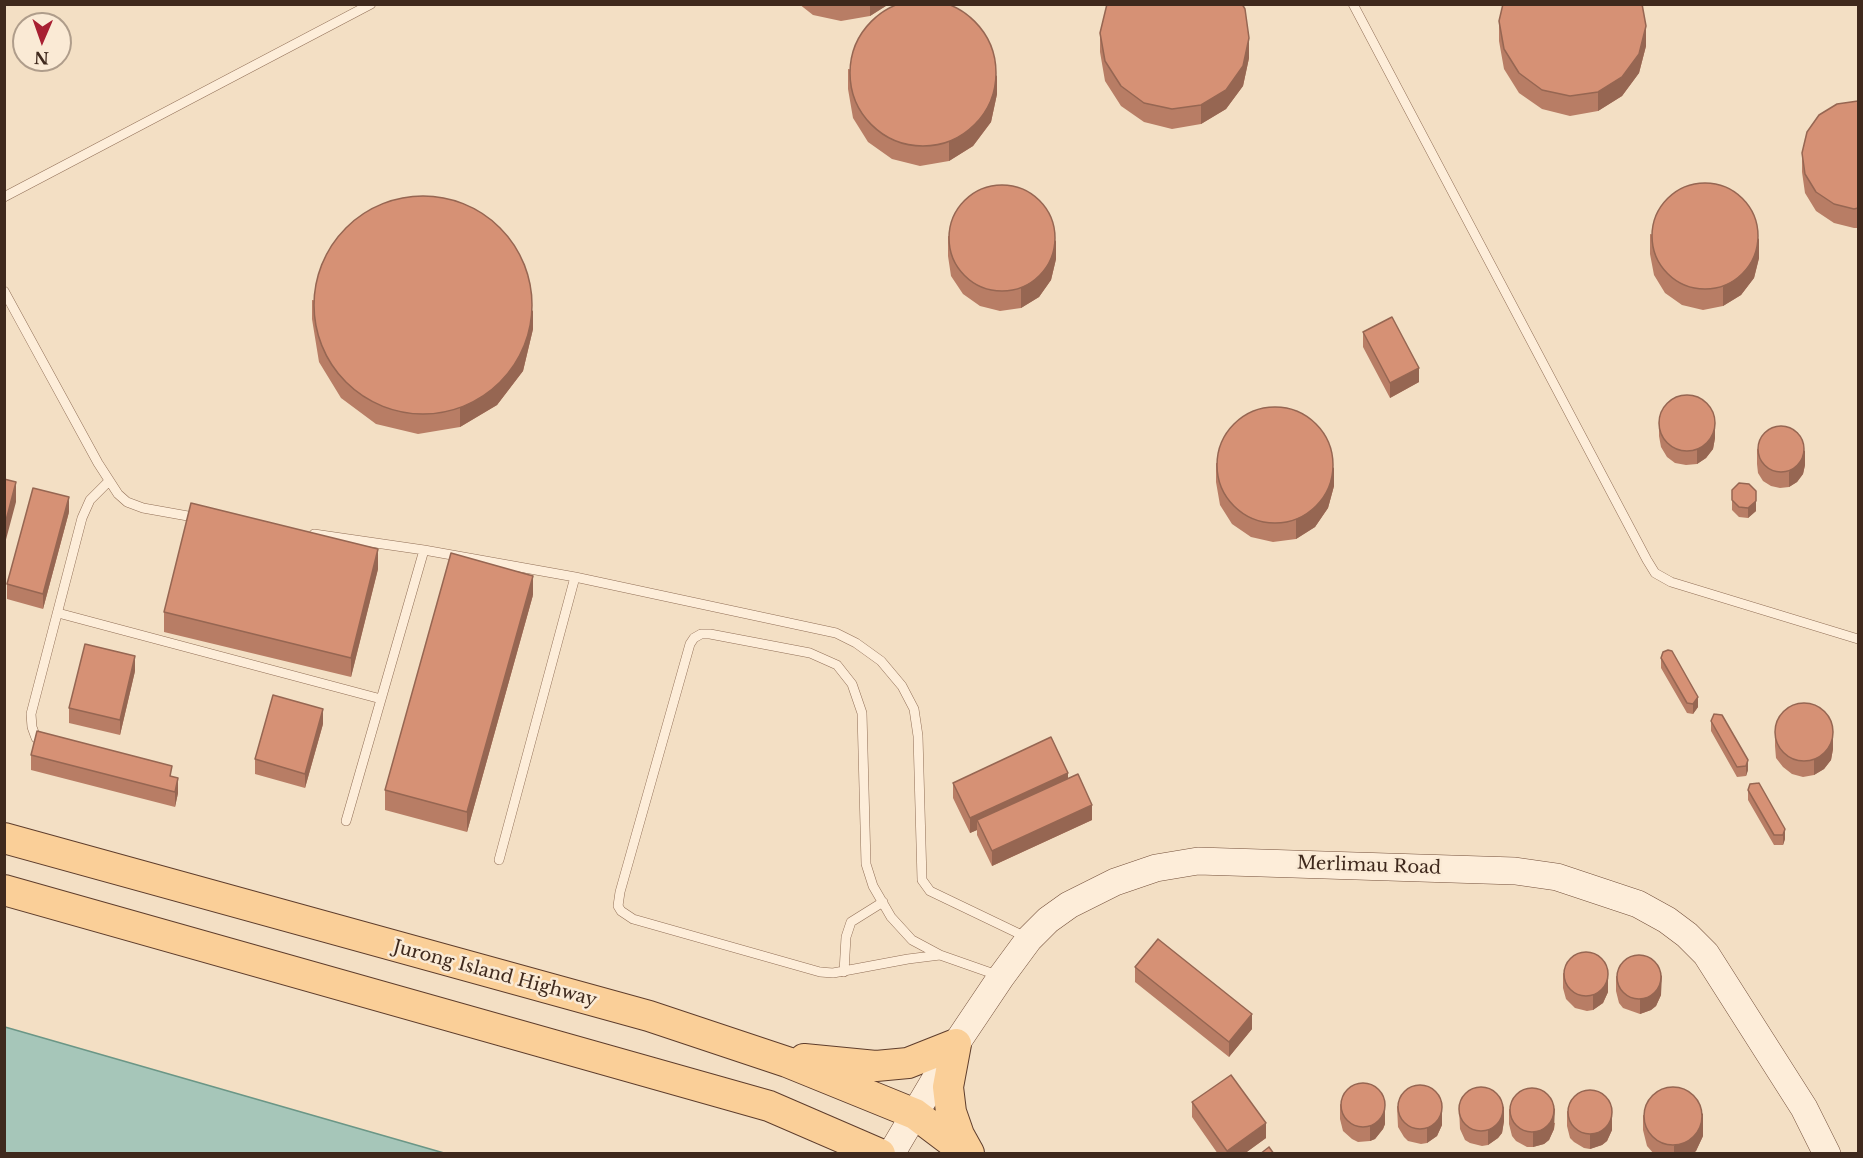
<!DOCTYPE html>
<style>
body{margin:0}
#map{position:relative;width:1863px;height:1158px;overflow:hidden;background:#f3dfc4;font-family:"Libre Baskerville",serif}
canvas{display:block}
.frame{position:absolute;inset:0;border:6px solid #3f291d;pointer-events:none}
.north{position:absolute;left:12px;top:12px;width:60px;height:60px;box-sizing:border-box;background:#faead5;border:2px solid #af9d8b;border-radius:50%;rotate:182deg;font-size:16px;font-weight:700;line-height:24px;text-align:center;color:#3f291d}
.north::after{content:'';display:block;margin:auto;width:21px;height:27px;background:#a82032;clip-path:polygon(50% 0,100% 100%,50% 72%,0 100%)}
</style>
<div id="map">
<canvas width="1863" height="1158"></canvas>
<div class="frame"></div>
<div class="north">N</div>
</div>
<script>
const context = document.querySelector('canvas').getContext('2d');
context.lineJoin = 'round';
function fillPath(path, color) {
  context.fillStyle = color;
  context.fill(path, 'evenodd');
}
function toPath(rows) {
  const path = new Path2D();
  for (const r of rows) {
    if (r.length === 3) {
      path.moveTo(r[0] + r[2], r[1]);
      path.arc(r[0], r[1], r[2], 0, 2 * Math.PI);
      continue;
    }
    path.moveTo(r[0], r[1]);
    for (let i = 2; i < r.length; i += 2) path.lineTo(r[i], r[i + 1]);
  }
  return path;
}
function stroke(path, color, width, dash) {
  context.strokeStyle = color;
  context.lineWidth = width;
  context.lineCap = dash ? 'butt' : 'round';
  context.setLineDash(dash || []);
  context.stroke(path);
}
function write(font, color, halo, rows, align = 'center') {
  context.font = font + ' "Libre Baskerville",serif';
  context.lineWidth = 5;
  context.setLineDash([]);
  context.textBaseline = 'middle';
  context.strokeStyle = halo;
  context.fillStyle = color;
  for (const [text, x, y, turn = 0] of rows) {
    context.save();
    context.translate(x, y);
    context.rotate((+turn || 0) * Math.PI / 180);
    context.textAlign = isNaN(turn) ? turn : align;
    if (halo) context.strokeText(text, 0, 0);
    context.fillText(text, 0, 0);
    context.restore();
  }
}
const water = toPath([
 [5,1027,444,1153,5,1153,5,1027]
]);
const lane = toPath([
 [1353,4,1647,560,1655,573,1671,582,1858,639],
 [4,197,371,4],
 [4,291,98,463,118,494,127,502,143,508,199,518],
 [314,534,424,550,575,577,836,633,856,643,881,661,902,686,914,709,918,736,922,880,930,891,1028,938],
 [58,613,381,699],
 [36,738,32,727,31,714,82,518,90,500,109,481],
 [346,821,424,550],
 [499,860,575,577],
 [940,955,908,959,833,973,820,972,633,919,621,911,618,906,620,892,690,644,694,638,701,634,710,634,810,653,837,665,852,684,862,713,866,864,873,886,891,917,912,940,940,955,997,975],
 [844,972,846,937,851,922,883,902]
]);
const secondary = toPath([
 [891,1154,956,1044,1001,977,1029,939,1048,920,1069,905,1115,882,1156,868,1198,861,1515,871,1557,877,1638,904,1667,920,1687,935,1706,954,1804,1108,1827,1154]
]);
const primary = toPath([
 [4,838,649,1016,787,1062,915,1114,968,1154],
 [4,890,769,1106,880,1154],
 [956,1044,948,1087,951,1112,959,1135,969,1153],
 [804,1059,876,1066,908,1063,956,1044]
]);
const wall = toPath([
 [799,4,889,4,870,16,841,21,813,15],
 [1499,21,1646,46,1639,73,1622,96,1598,111,1570,116,1542,109,1519,93,1504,69,1499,41],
 [1100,33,1249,58,1243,86,1226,109,1201,124,1172,129,1144,122,1121,106,1105,81,1100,52],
 [848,69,997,94,991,122,973,146,949,161,920,166,892,159,868,142,853,118,848,89],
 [1858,101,1858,228,1854,228,1834,223,1816,211,1805,193,1802,172,1802,153],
 [1650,234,1759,258,1754,278,1741,295,1723,306,1703,310,1682,305,1665,293,1654,275,1650,254],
 [948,236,1056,259,1051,280,1039,297,1021,308,1000,311,980,306,963,294,951,276,948,256],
 [312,300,533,329,523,371,497,405,460,427,418,434,376,424,341,398,319,362,312,319],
 [1363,332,1419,382,1390,398,1363,347],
 [1659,421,1715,438,1713,449,1706,458,1697,464,1686,465,1675,463,1667,457,1661,447,1659,436],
 [1757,449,1805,465,1803,474,1797,482,1789,487,1780,488,1771,486,1763,481,1758,473,1757,464],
 [1216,463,1334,486,1328,508,1315,527,1296,539,1273,542,1251,537,1232,524,1220,505,1216,482],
 [1732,490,1756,511,1748,518,1739,517,1732,510],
 [69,512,43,609,7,599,7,584],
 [378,569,351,677,164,632,164,612],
 [533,595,467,832,385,810,385,790],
 [1661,658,1698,707,1693,714,1687,713,1661,668],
 [135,671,120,735,69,723,69,708],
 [1714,714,1748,770,1746,776,1737,777,1711,731,1711,721],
 [323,724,305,788,255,774,255,759],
 [1775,732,1833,749,1831,760,1824,769,1814,775,1803,777,1792,774,1783,767,1776,758,1775,746],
 [31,755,172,777,178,793,175,807,31,770],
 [1068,778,1092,820,992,866,977,835,977,830,970,833,953,798,953,783],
 [1748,790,1785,829,1785,839,1783,845,1774,845,1748,800],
 [1135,967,1252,1029,1229,1057,1135,982],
 [1563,973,1608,992,1603,1003,1593,1010,1587,1011,1575,1008,1566,999,1563,988],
 [1616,976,1661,995,1656,1006,1651,1010,1640,1014,1623,1008,1619,1003,1616,991],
 [1192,1102,1266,1138,1244,1154,1218,1154,1192,1117],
 [1340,1104,1385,1124,1383,1129,1375,1139,1370,1141,1358,1142,1352,1139,1343,1131,1340,1119],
 [1397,1106,1442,1125,1437,1136,1427,1143,1421,1144,1408,1141,1404,1137,1398,1127],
 [1459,1108,1504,1121,1502,1133,1498,1138,1488,1145,1482,1146,1470,1143,1465,1140,1460,1129],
 [1509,1109,1555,1123,1554,1129,1549,1140,1544,1144,1533,1147,1527,1147,1516,1141,1512,1136,1509,1124],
 [1567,1111,1612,1130,1607,1141,1602,1145,1590,1149,1584,1148,1574,1142,1570,1138,1567,1126],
 [1643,1115,1703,1136,1696,1151,1692,1154,1654,1154,1647,1146,1643,1130]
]);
const shadedWall = toPath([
 [870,4,889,4,870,16],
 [1646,26,1646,46,1639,73,1622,96,1598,111,1598,92],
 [1249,38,1249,58,1243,86,1226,109,1201,124,1201,105],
 [997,75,997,94,991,122,973,146,949,161,949,141],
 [1759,238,1759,258,1754,278,1741,295,1723,306,1723,287],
 [1056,240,1056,259,1051,280,1039,297,1021,308,1021,288],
 [533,310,533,329,523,371,497,405,460,427,460,408],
 [1419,368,1419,382,1390,398,1390,383],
 [1715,423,1715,438,1713,449,1706,458,1697,464,1697,449],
 [1805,450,1805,465,1803,474,1797,482,1789,487,1789,472],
 [1334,467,1334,486,1328,508,1315,527,1296,539,1296,519],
 [16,482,16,502,4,547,4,528],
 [1756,491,1756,511,1748,518,1748,508],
 [69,497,69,512,43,609,43,594],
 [378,549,378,569,351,677,351,658],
 [533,576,533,595,467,832,467,812],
 [135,656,135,671,120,735,120,720],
 [1698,697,1698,707,1693,714,1693,704],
 [323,709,323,724,305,788,305,774],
 [1833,734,1833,749,1831,760,1824,769,1814,775,1814,760],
 [1748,760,1748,770,1746,776,1746,766],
 [1068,773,1068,788,977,820,977,830,970,833,970,818],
 [178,778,178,793,175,807,175,792],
 [1092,805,1092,820,992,866,992,851],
 [1785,829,1785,839,1783,845,1783,835],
 [1662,975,1661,995,1656,1006,1651,1010,1640,1014,1640,999],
 [1608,977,1608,992,1603,1003,1593,1010,1593,995],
 [1252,1014,1252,1029,1229,1057,1229,1042],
 [1442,1104,1442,1125,1437,1136,1427,1143,1427,1128],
 [1504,1106,1504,1121,1502,1133,1498,1138,1488,1145,1488,1130],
 [1555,1108,1554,1129,1549,1140,1544,1144,1533,1147,1533,1132],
 [1385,1109,1385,1124,1383,1129,1375,1139,1370,1141,1370,1126],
 [1612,1109,1612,1130,1607,1141,1602,1145,1590,1149,1590,1134],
 [1703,1113,1703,1136,1696,1151,1692,1154,1674,1154,1674,1146],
 [1266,1123,1266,1138,1244,1154,1227,1154,1227,1151]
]);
const building = toPath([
 [923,73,73],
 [1107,4,1242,4,1245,9,1249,38,1243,66,1226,90,1201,105,1172,109,1144,103,1121,86,1105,61,1100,33,1107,4],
 [1503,4,1642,4,1646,26,1639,54,1622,77,1598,92,1570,96,1542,90,1519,73,1504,49,1499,21,1503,4],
 [1858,101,1858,208,1854,209,1834,204,1816,192,1805,174,1802,153,1807,132,1819,115,1837,104,1858,101],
 [1705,236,53],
 [1002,238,53],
 [423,305,109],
 [1392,317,1419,368,1390,383,1363,332,1392,317],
 [1687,423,28],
 [1275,465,58],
 [1781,449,23],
 [4,479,16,482,4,528,4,479],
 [1739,483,1749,484,1756,491,1756,501,1748,508,1739,507,1732,500,1732,490,1739,483],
 [33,488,69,497,43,594,7,584,33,488],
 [191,503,378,549,351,658,164,612,191,503],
 [451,553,533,576,467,812,385,790,451,553],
 [85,644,135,656,120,720,69,708,85,644],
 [1668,650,1672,651,1698,697,1693,704,1687,703,1661,658,1663,652,1668,650],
 [273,695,323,709,305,774,255,759,273,695],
 [1804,732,29],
 [1714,714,1722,715,1748,760,1746,766,1737,767,1711,721,1714,714],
 [37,731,172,766,170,776,178,778,175,792,31,755,37,731],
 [1051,737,1068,773,970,818,953,783,1051,737],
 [1078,774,1092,805,992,851,977,820,1078,774],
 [1759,783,1785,829,1783,835,1774,835,1748,790,1750,784,1759,783],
 [1158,939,1252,1014,1229,1042,1135,967,1158,939],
 [1586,974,22],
 [1639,977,22],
 [1231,1075,1266,1123,1227,1151,1192,1102,1231,1075],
 [1363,1105,22],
 [1420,1107,22],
 [1673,1116,29],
 [1481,1109,22],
 [1532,1110,22],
 [1590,1112,22],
 [1269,1147,1274,1154,1260,1154,1269,1147]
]);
const streetNames = [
 ["Merlimau Road",1369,866,2],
 ["Jurong Island Highway",495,974,15]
];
fillPath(water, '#a6c6b9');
stroke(water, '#6b9686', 1.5);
stroke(lane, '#916f57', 10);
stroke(secondary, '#734f3a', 28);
stroke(primary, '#5e3d2c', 32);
stroke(lane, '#fdedd9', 9);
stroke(secondary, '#fdedd9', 27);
stroke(primary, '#facf98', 30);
fillPath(wall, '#b87d65');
fillPath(shadedWall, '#966652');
fillPath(building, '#d69175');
stroke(building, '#966652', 1.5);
write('18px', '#3f291d', '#faead5', streetNames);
</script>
